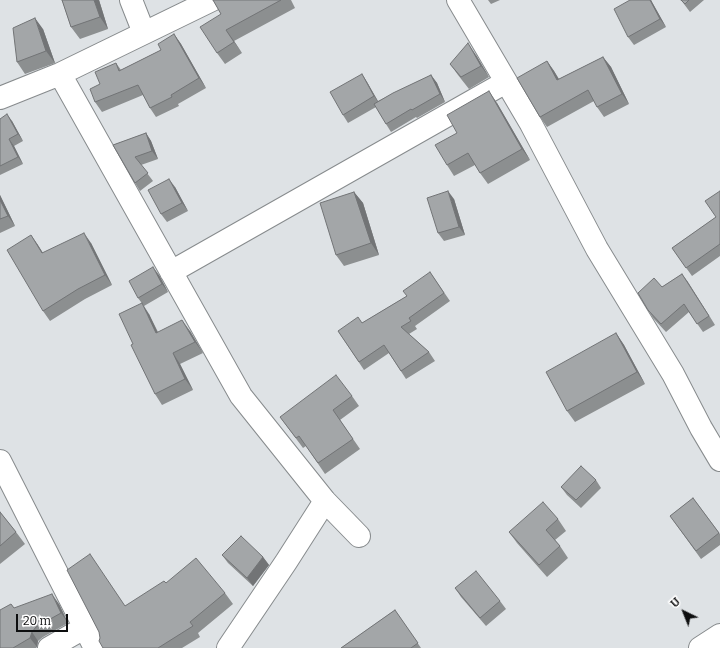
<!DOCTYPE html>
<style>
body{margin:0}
#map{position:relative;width:720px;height:648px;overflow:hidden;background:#dee2e5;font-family:Bitter,serif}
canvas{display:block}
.north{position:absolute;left:664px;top:592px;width:40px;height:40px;-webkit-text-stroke:3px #fff;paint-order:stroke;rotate:317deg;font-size:11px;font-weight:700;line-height:16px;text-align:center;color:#0d0e0f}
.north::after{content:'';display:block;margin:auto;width:14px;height:18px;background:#0d0e0f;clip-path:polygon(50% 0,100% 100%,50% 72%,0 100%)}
.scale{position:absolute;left:16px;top:614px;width:52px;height:18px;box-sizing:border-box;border:2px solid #0d0e0f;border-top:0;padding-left:5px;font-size:12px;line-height:14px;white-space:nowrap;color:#0d0e0f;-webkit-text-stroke:3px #fff;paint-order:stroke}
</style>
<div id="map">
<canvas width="720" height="648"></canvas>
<div class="north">U</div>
<div class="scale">20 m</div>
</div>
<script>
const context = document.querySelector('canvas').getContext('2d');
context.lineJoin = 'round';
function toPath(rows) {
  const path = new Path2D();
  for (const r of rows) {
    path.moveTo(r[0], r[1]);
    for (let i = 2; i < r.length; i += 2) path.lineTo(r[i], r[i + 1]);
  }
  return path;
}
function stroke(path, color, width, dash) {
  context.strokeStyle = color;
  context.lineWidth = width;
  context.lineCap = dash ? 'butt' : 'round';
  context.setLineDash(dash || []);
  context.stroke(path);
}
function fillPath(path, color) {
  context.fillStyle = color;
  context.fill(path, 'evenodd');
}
const minor = toPath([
 [131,0,144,33],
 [458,0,531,124,597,249,673,374,701,428,720,460],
 [60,74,241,396,325,501,359,536],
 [0,98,60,74,212,0],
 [171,272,506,82],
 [0,461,95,648],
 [49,648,84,628],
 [228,648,286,562,325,501],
 [700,648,720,635]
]);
const wall = toPath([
 [62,0,99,0,108,29,80,39,71,27],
 [213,0,291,0,295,8,234,41,242,53,225,64,217,53,221,14],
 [488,0,500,0,491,4],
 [650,0,651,0,652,2,666,27,634,45,628,37],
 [681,0,704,0,690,12],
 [43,29,55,63,25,74,17,62],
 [174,34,181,44,206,88,178,104,179,106,156,117,150,108,143,95,102,112,95,102,116,63,121,70,161,50],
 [476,55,489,77,469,89,458,75,450,64],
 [603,57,611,67,629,104,604,117,597,107,594,101,547,127,540,117,547,61,554,71,559,79],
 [362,74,367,82,378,101,431,75,437,83,445,102,417,118,416,117,391,132,386,124,376,107,348,123,343,115],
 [497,103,530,160,488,184,480,173,475,165,454,176,447,165,457,133],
 [0,119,12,121,23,141,14,146,23,164,0,175],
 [146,133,151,141,158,159,141,165,153,181,140,191,135,183,113,145],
 [175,187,188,211,167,222,161,214],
 [720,191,720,256,692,276,672,248,716,217],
 [354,192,363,203,379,255,344,266,336,255],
 [0,195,15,226,0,233],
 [454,199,465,235,444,241,438,233],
 [31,235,43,253,91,243,112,285,85,299,50,321,43,311],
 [430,272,450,301,415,326,417,329,409,334,429,352,435,361,406,379,389,353,364,370,338,331,362,323,407,296],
 [682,274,715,325,703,332,689,312,666,332,653,318,648,310,662,287],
 [159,275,168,292,144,306,138,298],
 [149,314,158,332,190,331,203,353,180,364,193,390,162,405,155,394,133,344],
 [616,333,624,345,645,384,575,422,567,411],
 [352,396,359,406,340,420,360,449,325,474,306,446,303,448,280,417],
 [596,480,601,488,581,508,567,495,561,487],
 [693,498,720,534,720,545,701,559,670,516],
 [0,512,16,532,25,544,0,564],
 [558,519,566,531,555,540,560,546,568,558,547,577,517,543,509,532],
 [222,555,263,557,269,565,253,586,228,563],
 [166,583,225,593,233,604,198,633,200,637,182,648,103,648,125,606],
 [455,588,500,601,506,609,486,626,461,597],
 [11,604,14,608,59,604,68,623,43,637,38,641,37,647,36,648,0,648],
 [395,610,421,648,341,648]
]);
const shadedWall = toPath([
 [94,0,99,0,108,29,100,17],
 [650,0,651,0,652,2,666,27,660,19],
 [35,18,43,29,55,63,46,51],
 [226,30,234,41,242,53,234,42],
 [174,34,181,44,206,88,199,78],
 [468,43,476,55,489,77,481,66],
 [603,57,611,67,629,104,622,94],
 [547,61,554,71,565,90,557,80],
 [362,74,367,82,380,105,374,96],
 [431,75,437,83,445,102,440,94],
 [489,91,497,103,530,160,522,149],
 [7,114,12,121,23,141,18,134],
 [146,133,151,141,158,159,152,151],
 [9,139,14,146,23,164,18,157],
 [169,179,175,187,188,211,182,203],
 [448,191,454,199,465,235,459,227],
 [354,192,363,203,379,255,371,243],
 [0,195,15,226,8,216,0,200],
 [84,233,91,243,112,285,105,275],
 [31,235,38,245,49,263,42,253],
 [153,267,159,275,168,292,162,284],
 [682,274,688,282,715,325,709,316],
 [142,303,149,314,163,344,156,333],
 [182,320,190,331,203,353,195,342],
 [616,333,624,345,645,384,637,372],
 [173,353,180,364,193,390,185,379],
 [263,557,269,565,253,586,247,578],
 [52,594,59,604,68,623,61,613],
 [32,632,38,641,37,647,30,638]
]);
const building = toPath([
 [62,0,94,0,100,17,71,27,62,0],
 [213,0,281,0,226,30,234,42,217,53,200,27,221,14,213,0],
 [630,0,650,0,660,19,628,37,614,9,630,0],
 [681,0,689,0,685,4,681,0],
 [35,18,46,51,17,62,13,28,35,18],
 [174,34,199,78,171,95,172,97,150,108,138,85,95,102,90,89,100,84,95,72,116,63,119,71,161,50,158,44,174,34],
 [468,43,481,66,461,77,450,64,468,43],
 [603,57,622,94,597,107,588,90,540,117,517,78,547,61,557,80,603,57],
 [362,74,374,96,343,115,330,92,362,74],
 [431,75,440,94,412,110,411,109,386,124,374,104,393,93,431,75],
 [489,91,522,149,480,173,468,153,447,165,435,145,457,133,447,115,489,91],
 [7,114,18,134,9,139,18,157,0,166,0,119,7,114],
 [146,133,152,151,135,157,148,173,135,183,113,145,146,133],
 [169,179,182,203,161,214,148,190,169,179],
 [448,191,459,227,438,233,427,198,448,191],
 [720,191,720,244,686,268,672,248,716,217,705,201,720,191],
 [354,192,371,243,336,255,320,203,354,192],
 [0,200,8,216,0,219,0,200],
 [84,233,105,275,78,289,43,311,7,250,31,235,42,253,84,233],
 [153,267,162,284,138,298,129,281,153,267],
 [430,272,444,293,409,318,411,321,401,327,429,352,401,371,384,345,359,362,338,331,358,317,362,323,407,296,403,291,430,272],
 [682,274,709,316,697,324,684,304,661,324,648,310,638,293,654,278,662,287,682,274],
 [142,303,156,333,182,320,195,342,173,353,185,379,155,394,131,345,133,344,119,314,142,303],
 [616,333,637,372,567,411,546,372,616,333],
 [336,375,352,396,333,410,353,439,318,463,299,436,296,438,280,417,336,375],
 [581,466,596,480,576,500,561,487,581,466],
 [693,498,719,533,696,551,670,516,693,498],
 [543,502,558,519,546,530,560,546,539,565,509,532,543,502],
 [0,512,16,532,0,546,0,512],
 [241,536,263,557,247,578,222,555,241,536],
 [90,554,125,606,164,581,166,583,196,558,225,593,190,622,193,626,158,648,103,648,99,641,100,638,99,632,67,570,90,554],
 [476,571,500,601,480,618,455,588,476,571],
 [52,594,61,613,36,627,32,632,30,638,13,648,0,648,0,610,11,604,14,608,52,594],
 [395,610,418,643,411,648,341,648,395,610]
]);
stroke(minor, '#878b8d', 24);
stroke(minor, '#fff', 22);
fillPath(wall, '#8c8f90');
fillPath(shadedWall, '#727476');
fillPath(building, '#a3a6a8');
stroke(building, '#727476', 1);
</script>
